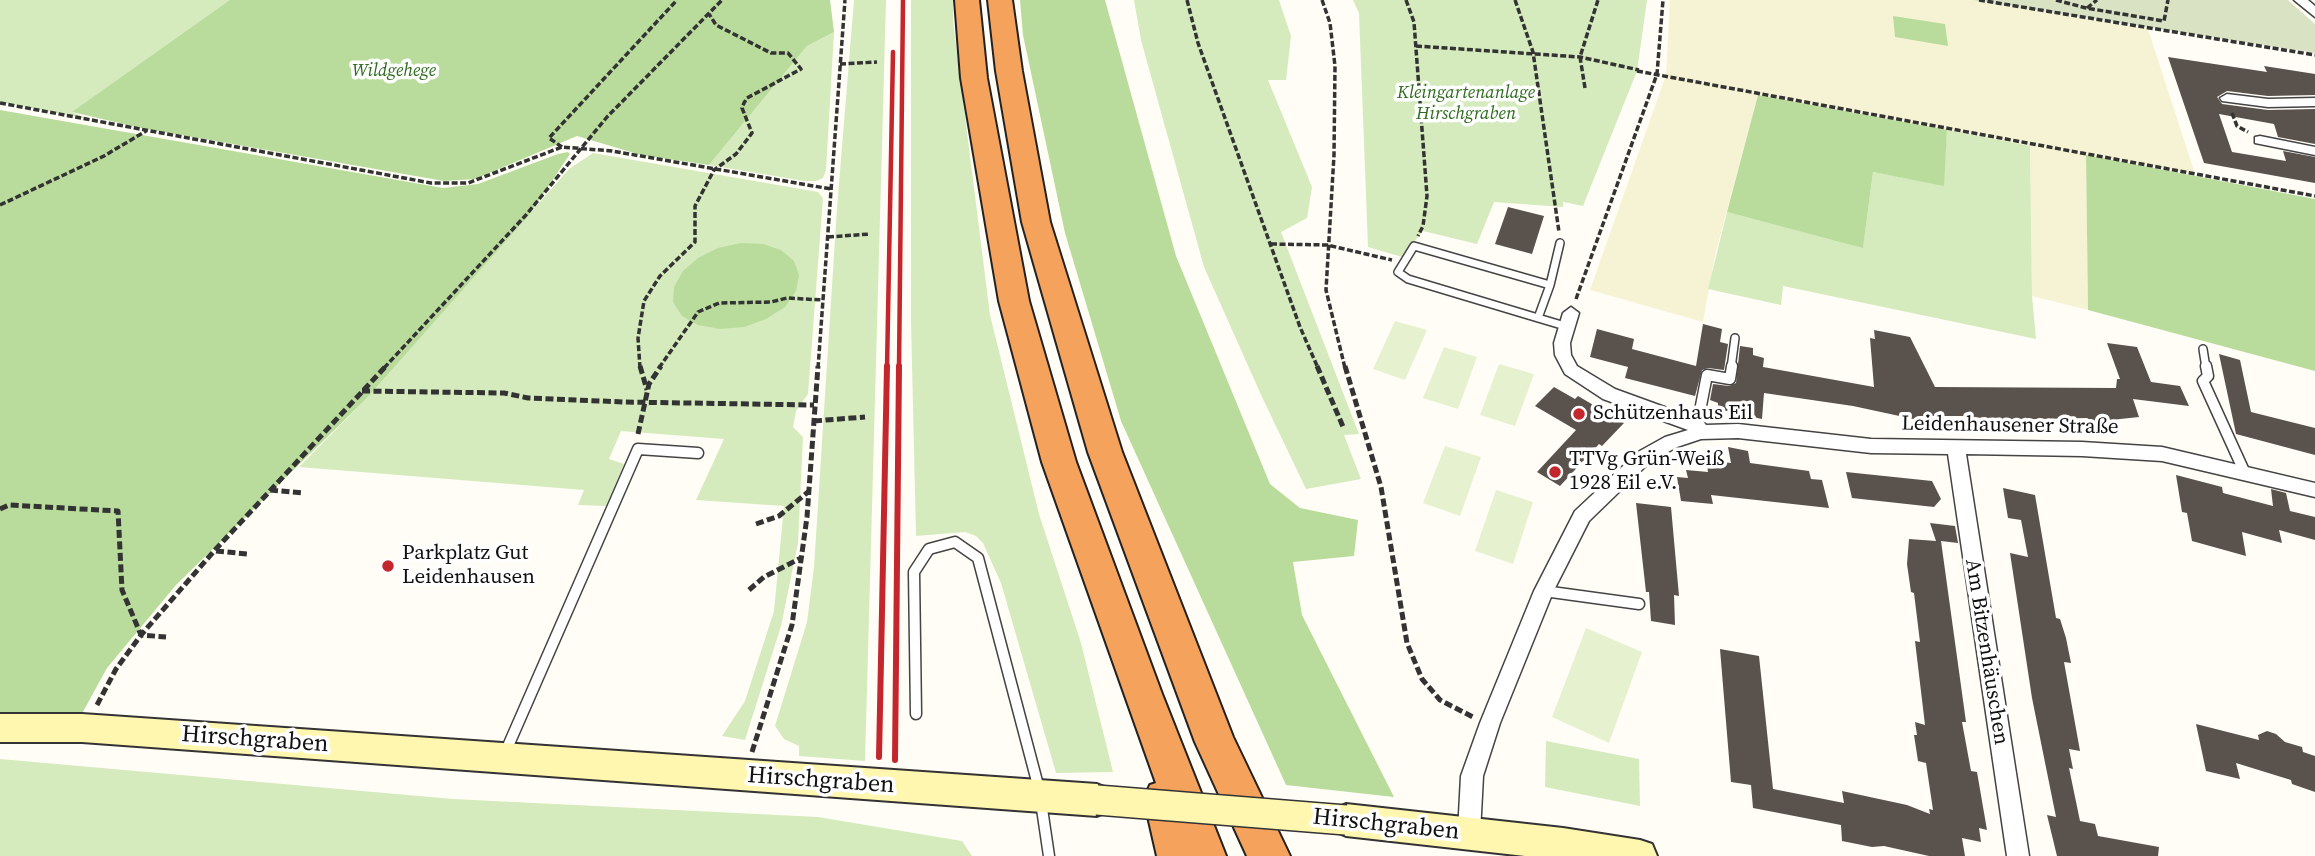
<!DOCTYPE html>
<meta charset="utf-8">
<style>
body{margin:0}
canvas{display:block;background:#fffdf5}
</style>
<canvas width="2315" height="856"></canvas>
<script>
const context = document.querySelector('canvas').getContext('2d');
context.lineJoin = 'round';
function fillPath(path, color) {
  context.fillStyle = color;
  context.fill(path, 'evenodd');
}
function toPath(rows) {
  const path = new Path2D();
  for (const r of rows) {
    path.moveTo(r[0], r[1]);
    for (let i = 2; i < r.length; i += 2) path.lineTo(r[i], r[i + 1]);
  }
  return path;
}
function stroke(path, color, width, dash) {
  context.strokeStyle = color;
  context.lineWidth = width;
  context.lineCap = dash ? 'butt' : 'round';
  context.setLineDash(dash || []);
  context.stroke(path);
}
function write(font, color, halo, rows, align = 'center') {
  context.font = font + ' "Source Serif 4",serif';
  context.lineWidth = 7;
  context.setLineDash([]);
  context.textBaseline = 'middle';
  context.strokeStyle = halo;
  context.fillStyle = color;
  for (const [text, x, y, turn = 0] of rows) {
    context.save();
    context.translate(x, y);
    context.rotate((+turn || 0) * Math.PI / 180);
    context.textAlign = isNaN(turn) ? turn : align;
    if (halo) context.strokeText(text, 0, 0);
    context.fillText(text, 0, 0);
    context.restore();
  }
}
const farmland = toPath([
 [1670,0,1971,0,2148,29,2195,174,2086,155,2088,310,2032,296,2030,146,1758,95,1715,255,1703,322,1590,290,1666,75]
]);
const green = toPath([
 [0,0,667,0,72,112,88,119,0,102],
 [854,0,886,0,865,761,799,756,799,746,784,739,775,726,807,622,814,567,837,208],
 [911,0,953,0,953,21,990,315,1039,514,1081,643,1113,772,1056,773,1001,583,983,543,976,536,965,532,916,536,911,321],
 [1134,0,1279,0,1291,36,1286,80,1268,80,1312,187,1307,218,1281,232,1359,434,1344,435,1361,479,1306,489,1262,397,1204,267,1141,40],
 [1353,0,1647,0,1637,71,1583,206,1563,202,1563,207,1494,202,1477,244,1423,231,1402,257,1368,247,1359,13],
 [834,32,826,170,823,178,816,181,804,181,709,165,807,46],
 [1947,130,2030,146,2032,296,2036,339,1783,286,1781,305,1708,289,1727,212,1863,247,1873,172,1943,185],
 [593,153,818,192,823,198,808,394,796,411,793,427,803,437,798,543,781,626,745,740,722,736,745,701,774,611,784,506,696,500,724,439,621,431,609,459,624,464,606,506,578,505,584,490,299,467,366,399,569,169],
 [1546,741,1639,759,1640,806,1545,787],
 [0,759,453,799,818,817,962,841,972,856,0,856]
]);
const forest = toPath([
 [230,0,830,0,834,32,807,46,709,165,641,155,577,136,475,179,444,181,141,128,72,112],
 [1020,0,1105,0,1176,256,1270,484,1300,508,1358,520,1354,556,1293,562,1302,615,1394,797,1286,785,1121,421,1065,233,1023,35],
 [1893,16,1945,24,1948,46,1895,37],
 [1758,95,1947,130,1944,186,1873,172,1863,248,1727,212],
 [0,110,443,188,478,184,558,154,568,152,570,154,529,215,366,399,176,585,107,668,79,719,0,717],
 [2086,155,2315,199,2315,371,2088,310],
 [741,243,763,244,781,250,794,261,799,275,796,291,785,307,766,319,744,327,720,329,698,325,682,316,673,302,674,287,683,271,698,258,718,248]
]);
const cemetery = toPath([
 [1971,0,2288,0,2315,24,2315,53]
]);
const pitch = toPath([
 [1395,321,1427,330,1405,380,1373,369],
 [1444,347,1477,357,1458,409,1423,398],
 [1499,364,1534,374,1515,426,1480,415],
 [1445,446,1481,457,1460,516,1423,503],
 [1496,490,1533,502,1513,564,1475,551],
 [1586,628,1642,652,1609,743,1552,717]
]);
const building = toPath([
 [2168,57,2267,72,2264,66,2315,74,2315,95,2268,96,2227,91,2217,97,2222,104,2268,110,2315,109,2315,144,2278,137,2274,124,2219,114,2232,152,2286,161,2283,151,2315,157,2315,183,2204,163],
 [1508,207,1544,216,1532,254,1495,244],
 [1703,324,1722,329,1720,342,1728,344,1724,370,1708,368,1702,370,1695,396,1625,378,1628,367,1590,357,1597,329,1634,339,1632,349,1696,366],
 [1874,330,1910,337,1935,387,2116,388,2117,379,2120,379,2107,343,2137,347,2151,382,2180,386,2189,406,2133,399,2139,417,2111,420,2100,415,2095,423,2087,418,1993,420,1969,416,1920,416,1918,420,1853,406,1764,393,1762,419,1718,409,1718,403,1710,400,1713,384,1729,386,1736,383,1740,346,1753,348,1753,355,1764,358,1763,367,1874,387,1870,338,1875,339],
 [2219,354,2240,360,2251,412,2315,428,2315,455,2236,434],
 [1554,387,1575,399,1578,396,1624,423,1602,446,1599,444,1560,486,1537,472,1576,430,1535,406],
 [1728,447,1748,451,1750,463,1809,471,1811,479,1822,480,1829,508,1711,495,1713,504,1681,501,1677,477,1688,478,1686,470,1708,472,1706,460,1731,463],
 [1846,472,1932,481,1941,499,1934,507,1852,498],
 [2176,475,2222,487,2223,493,2273,506,2271,489,2286,493,2290,511,2315,517,2315,540,2279,530,2282,543,2242,532,2246,556,2192,541,2187,513,2182,512],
 [2003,488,2035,495,2056,618,2060,619,2066,638,2071,663,2064,662,2080,751,2069,749,2073,769,2069,768,2080,821,2095,824,2098,836,2159,847,2158,856,2057,856,2047,815,2056,817,2032,698,2010,553,2028,557,2021,520,2008,518],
 [1636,503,1671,507,1679,596,1674,595,1675,625,1651,621,1649,592,1646,592],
 [1930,523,1955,526,1958,543,1941,541,1966,722,1962,722,1971,771,1977,772,1987,830,1979,828,1981,842,1962,838,1965,856,1929,856,1884,846,1872,847,1842,841,1841,825,1753,808,1751,785,1731,782,1720,649,1759,656,1773,789,1844,803,1842,791,1907,805,1930,814,1929,809,1933,810,1926,763,1918,761,1914,735,1917,735,1915,722,1925,725,1915,641,1920,642,1914,593,1911,592,1907,564,1909,539,1936,541],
 [2196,724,2259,740,2258,735,2267,731,2276,734,2285,742,2302,747,2303,752,2315,756,2315,792,2292,784,2291,780,2236,763,2240,779,2206,771]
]);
const pathFar1 = toPath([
 [1187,0,1198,43,1300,327,1318,368],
 [1322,0,1330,23,1335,66,1334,155,1326,290,1345,368],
 [1406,0,1414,22,1427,196,1423,226,1418,236],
 [1515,0,1533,52,1559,232],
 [1979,0,2315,55],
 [2056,0,2086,8,2164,21,2168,0],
 [2087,8,2097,0],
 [1416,46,1580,57,1639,70],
 [840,64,877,62],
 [1637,71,2315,196],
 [1585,88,1580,57,1598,0],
 [0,103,431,183,468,183,562,147,612,151,831,189],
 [2232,113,2237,126,2248,132],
 [562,147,549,138,677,0],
 [0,205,104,156,146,131],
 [828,237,870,234],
 [1271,244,1327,245,1392,260],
 [1576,299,1657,74,1663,0],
 [384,368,526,215,607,117,722,0],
 [640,368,638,338,644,301,660,276,695,242,695,206,714,170,736,154,752,133,742,108,744,103,747,98,801,69,788,53,771,53,716,25,709,14],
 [659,368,698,312,719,303,771,302,787,298,823,300],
 [818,368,845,0]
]);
const path = toPath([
 [640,366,647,390],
 [1317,366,1344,429],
 [1345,366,1381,487,1407,643,1422,679,1440,700,1473,717],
 [362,391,504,393,528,398,624,402,814,405],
 [814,421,865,417],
 [638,434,649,384,661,366],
 [270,490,303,493],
 [0,509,9,505,118,511,122,590,141,635,166,637],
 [756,524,779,516,808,492],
 [216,551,248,554],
 [749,590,764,577,801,558],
 [97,705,116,669,141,635,215,550,386,366],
 [752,752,792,625,807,517,818,366]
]);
const laneFar1 = toPath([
 [1560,243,1550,285,1538,318,1565,326],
 [1538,318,1408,279,1398,272,1414,246,1550,285],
 [2203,349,2206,368],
 [1731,368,1735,338]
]);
const lane = toPath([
 [2206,366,2208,376,2203,381,2244,471],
 [1697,426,1707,375,1730,379,1732,366],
 [1544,591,1639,604],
 [916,714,914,572,929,549,955,542,978,558,1039,789],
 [505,753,638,449,698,453],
 [1041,802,1049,856]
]);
const street = toPath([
 [2294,0,2308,0,2315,6,2315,17,2294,0],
 [2227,94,2268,99,2315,98,2315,106,2268,107,2222,101,2220,98,2227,94],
 [2260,136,2315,147,2315,155,2255,143,2255,137,2260,136],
 [1571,307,1579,313,1570,343,1571,355,1577,366,1615,389,1703,421,1706,425,1738,424,1871,439,2082,442,2162,447,2315,483,2315,497,2162,461,2082,456,1966,454,2029,856,2007,856,1948,454,1871,453,1738,438,1701,439,1677,447,1650,462,1589,521,1553,592,1500,723,1483,776,1480,833,1477,841,1469,844,1461,841,1458,833,1461,776,1480,723,1534,591,1575,511,1638,452,1665,437,1688,430,1603,399,1565,374,1555,355,1554,343,1563,313,1571,307]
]);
const secondary = toPath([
 [0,714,82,714,1097,784,1109,789,1113,800,1109,811,1097,816,82,742,0,742,0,714],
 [1346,804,1563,828,1640,840,1652,844,1657,856,1525,856,1346,836,1334,831,1330,820,1334,809,1346,804]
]);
const highway = toPath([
 [955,0,979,0,987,78,1029,301,1076,462,1162,694,1226,856,1157,856,1144,799,1150,785,1156,783,1042,462,999,301,961,78,955,0],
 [988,0,1012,0,1022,71,1050,222,1122,452,1233,737,1290,856,1247,856,1195,742,1088,452,1022,222,996,71,988,0]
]);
const railFar1 = toPath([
 [887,368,893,52],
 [899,368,903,0]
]);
const rail = toPath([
 [879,757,887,366],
 [895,760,899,366]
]);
const secondaryBridge = toPath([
 [1097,800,1346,820]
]);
const markers = [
 [1579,414,7,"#c4262e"],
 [1555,472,7,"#c4262e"],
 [388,566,7,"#c4262e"]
];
const farParknames = [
 ["Wildgehege",394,71],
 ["Kleingartenanlage",1466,93],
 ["Hirschgraben",1466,114]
];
const poiNames = [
 ["Schützenhaus Eil",1593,414],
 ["TTVg Grün-Weiß",1569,460],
 ["1928 Eil e.V.",1569,484],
 ["Parkplatz Gut",402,554],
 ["Leidenhausen",402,578]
];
const streetNames = [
 ["Leidenhausener Straße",2010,426,1],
 ["Am Bitzenhäuschen",1986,652,81]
];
const nearStreetnames = [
 ["Hirschgraben",255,740,4],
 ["Hirschgraben",821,781,4],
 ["Hirschgraben",1386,825,6]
];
fillPath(farmland, '#f6f3d4');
fillPath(green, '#d5ebbd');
fillPath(forest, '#b9dc9c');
fillPath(cemetery, '#d9e3c4');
fillPath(pitch, '#e6f2cf');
fillPath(building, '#5a524d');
stroke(laneFar1, '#444', 10);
stroke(lane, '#444', 13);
stroke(street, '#444', 3);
stroke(secondary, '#333', 4);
stroke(highway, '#222', 4);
stroke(pathFar1, '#333', 3.5, [6, 2.5]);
stroke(path, '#333', 5, [8, 3.5]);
stroke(laneFar1, '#fff', 7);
stroke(lane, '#fff', 10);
fillPath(street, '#fff');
fillPath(secondary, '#fff6b0');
fillPath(highway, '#f5a25d');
stroke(railFar1, '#c4262e', 4.5);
stroke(rail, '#c4262e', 6);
stroke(secondaryBridge, '#333', 32, []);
stroke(secondaryBridge, '#fff6b0', 29);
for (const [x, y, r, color] of markers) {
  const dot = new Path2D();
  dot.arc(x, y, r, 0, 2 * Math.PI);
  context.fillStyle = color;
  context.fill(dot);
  stroke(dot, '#fff', 2.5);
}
write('italic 18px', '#2f6b1f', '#fff', farParknames);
write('21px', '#111', '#fff', poiNames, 'left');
write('21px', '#111', '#fff', streetNames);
write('24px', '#111', '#fff', nearStreetnames);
</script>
